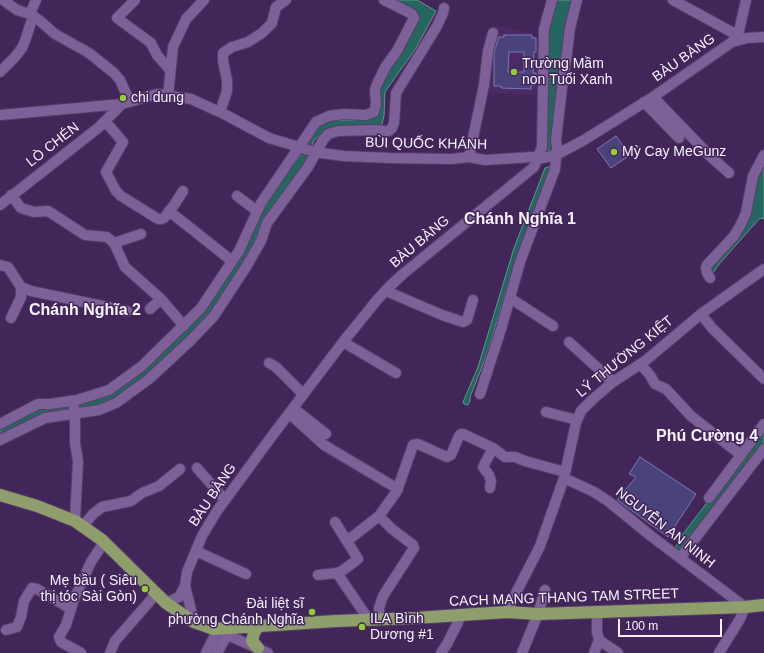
<!DOCTYPE html>
<meta charset="utf-8">
<style>
body{margin:0}
#map{position:relative;width:764px;height:653px;overflow:hidden;background:#422659;font-family:Arial,sans-serif}
canvas{display:block}
.scale{position:absolute;left:618px;top:619px;width:104px;height:18px;box-sizing:border-box;border:2px solid #f7f1fd;border-top:0;padding-left:5px;font-size:12px;line-height:14px;white-space:nowrap;color:#f7f1fd;-webkit-text-stroke:3px #422659;paint-order:stroke}
</style>
<div id="map">
<canvas width="764" height="653"></canvas>
<div class="scale">100 m</div>
</div>
<script>
const context = document.querySelector('canvas').getContext('2d');
context.lineJoin = 'round';
function fillPath(path, color) {
  context.fillStyle = color;
  context.fill(path, 'evenodd');
}
function toPath(rows) {
  const path = new Path2D();
  for (const r of rows) {
    path.moveTo(r[0], r[1]);
    for (let i = 2; i < r.length; i += 2) path.lineTo(r[i], r[i + 1]);
  }
  return path;
}
function stroke(path, color, width, dash) {
  context.strokeStyle = color;
  context.lineWidth = width;
  context.lineCap = dash ? 'butt' : 'round';
  context.setLineDash(dash || []);
  context.stroke(path);
}
function write(font, color, halo, rows, align = 'center') {
  context.font = font + ' Arial,sans-serif';
  context.lineWidth = 3;
  context.setLineDash([]);
  context.textBaseline = 'middle';
  context.strokeStyle = halo;
  context.fillStyle = color;
  for (const [text, x, y, turn = 0] of rows) {
    context.save();
    context.translate(x, y);
    context.rotate((+turn || 0) * Math.PI / 180);
    context.textAlign = isNaN(turn) ? turn : align;
    if (halo) context.strokeText(text, 0, 0);
    context.fillText(text, 0, 0);
    context.restore();
  }
}
const built = toPath([
 [496,25,541,37,541,95,485,93,489,51]
]);
const water = toPath([
 [390,0,417,0,436,11,416,48,385,92,384,116,381,128,325,131,314,140,307,160,277,200,261,224,251,252,210,315,146,377,111,404,37,419,0,439,0,428,32,410,97,399,182,332,277,185,301,155,312,130,320,121,354,120,363,118,375,113,378,90,418,17,390,0],
 [555,0,575,0,553,149,549,151,545,146,546,39,555,0],
 [764,165,764,219,760,218,720,263,713,273,711,274,708,269,731,241,757,176,764,165],
 [551,166,515,262,487,354,470,397,470,401,468,405,464,404,463,402,478,367,514,248,545,168,551,166],
 [764,428,764,444,678,554,674,550,683,534,764,428]
]);
const building = toPath([
 [504,35,532,35,532,38,536,38,536,52,534,52,533,73,536,73,535,85,531,85,531,89,501,88,501,86,494,86,494,52,499,37,504,37,504,35],
 [509,52,524,52,524,72,508,72,509,52],
 [616,136,630,155,611,168,597,149,616,136],
 [640,457,696,494,668,537,617,500,636,477,629,474,640,457]
]);
const minor = toPath([
 [3,0,17,10,30,14,39,20,55,34,89,53,114,73,120,80,130,102],
 [135,0,117,18,151,43,157,55,170,70],
 [673,0,737,35],
 [30,14,36,0],
 [732,42,747,38,764,37],
 [0,72,15,57,22,48,25,41,33,16],
 [168,96,173,47,186,19,204,0],
 [653,97,712,158,729,173],
 [644,102,679,138],
 [220,112,227,91,227,80,223,61,223,53,232,47,248,42,262,33,272,23,276,7,286,0],
 [0,115,122,104,157,94,191,99,224,114,269,138,299,147,314,152,344,156,390,158,452,159,469,157,485,160,533,157,538,159,556,155,584,140,653,97,732,42,739,31,746,0],
 [105,121,123,142,106,172,116,191,121,196,158,219,161,219,164,218,174,205,183,191],
 [469,157,484,85,488,51,493,33],
 [11,195,21,208,34,212,48,211,85,235,107,237,114,243,141,234],
 [237,196,257,211],
 [0,205,98,128,122,104],
 [169,211,232,261],
 [114,243,125,267,161,299,150,309],
 [0,265,8,267,21,287,31,291,127,311],
 [710,278,707,273,706,268,707,265,734,236,740,226,746,213,753,176,764,155],
 [386,291,442,315,463,322,467,320,473,300],
 [510,298,553,326],
 [161,299,184,326],
 [701,314,712,328,764,379],
 [11,318,21,297,21,287],
 [343,342,396,373],
 [569,342,613,382],
 [269,363,276,367,303,394],
 [640,364,650,375,655,384,666,389,691,416,741,455],
 [480,394,502,326,520,262,555,169,557,148,556,140,563,79,567,53,570,28,577,0],
 [74,408,75,414,75,443,78,461,75,521],
 [293,408,326,434],
 [546,412,577,420],
 [289,413,324,445,398,489],
 [0,424,38,404,50,404,77,400,109,390,142,366,201,308,239,251,261,203,316,122,329,116,344,114,366,115,374,112,376,104,375,90,377,84,386,66,397,51,414,18,412,14,384,0],
 [0,440,45,418,99,410,116,403,149,379,190,341,214,316,246,267,261,241,267,223,308,167,323,140,328,134,338,131,377,130,385,131,389,131,392,128,394,123,396,93,437,26,443,13,444,8],
 [197,468,225,500],
 [564,478,594,492,608,501,651,536,745,607,740,619,719,653],
 [490,488,491,481,489,475,483,467,493,448],
 [709,498,764,424],
 [83,526,93,514,102,507,131,501,142,493,159,486,180,469],
 [347,541,379,516],
 [196,551,246,574],
 [680,558,764,449],
 [337,573,369,620],
 [318,575,337,573,342,571,358,559,335,522],
 [166,603,179,597,185,586],
 [507,612,517,591,540,546,564,478,576,423,581,411,593,399,613,382,645,361,701,314,764,269],
 [380,619,379,608,383,596,414,548,413,545,392,529,379,516,397,491,413,445,418,444,447,457,451,455,459,436,461,434,463,434,493,448,505,457,515,457,525,461,565,472],
 [194,622,185,586,187,572,202,536,217,511,272,436,343,342,377,300,389,287,403,274,534,167,542,147,544,29,552,0],
 [214,629,268,653],
 [6,630,17,627,21,617,24,601,32,588,37,589,71,609],
 [599,640,618,653],
 [81,653,61,642,59,637,66,625,74,599,91,562,104,542],
 [110,653,115,641,156,594],
 [206,653,217,631],
 [217,653,227,635],
 [441,653,447,644,461,616],
 [522,653,538,614,545,590],
 [594,653,599,640,597,632,597,612]
]);
const major = toPath([
 [0,495,37,506,75,521,102,540,166,603,194,622,214,629,336,621,415,618,507,612,538,614,745,607,764,605],
 [258,648,252,641,254,633,258,626]
]);
const markers = [
 [514,72,4,"#97cc39"],
 [123,98,4,"#97cc39"],
 [614,152,4,"#97cc39"],
 [145,589,4,"#97cc39"],
 [312,612,4,"#97cc39"],
 [362,627,4,"#97cc39"]
];
const streetNames = [
 ["BÀU BÀNG",684,58,-35],
 ["BÙI QUỐC KHÁNH",426,144,1],
 ["LÒ CHÉN",53,145,-38],
 ["BÀU BÀNG",420,242,-40],
 ["LÝ THƯỜNG KIỆT",625,357,-39],
 ["BÀU BÀNG",213,495,-56],
 ["NGUYỄN AN NINH",665,528,38],
 ["CACH MANG THANG TAM STREET",564,598,-2]
];
const poiNames = [
 ["Trường Mầm",522,64],
 ["non Tuổi Xanh",522,80],
 ["chi dung",131,98],
 ["Mỳ Cay MeGunz",622,152],
 ["Mẹ bầu ( Siêu",137,581,"right"],
 ["thị tóc Sài Gòn)",137,597,"right"],
 ["Đài liệt sĩ",304,604,"right"],
 ["phường Chánh Nghĩa",304,620,"right"],
 ["ILA Bình",370,619],
 ["Dương #1",370,635]
];
const quarterNames = [
 ["Chánh Nghĩa 1",520,220],
 ["Chánh Nghĩa 2",85,311],
 ["Phú Cường 4",707,437]
];
fillPath(built, '#4b2b65');
fillPath(water, '#266661');
stroke(water, '#659090', 1);
fillPath(building, '#4a427a');
stroke(building, '#7d77b4', 1);
stroke(minor, '#563e67', 12);
stroke(major, '#563e67', 14);
stroke(minor, '#7d6098', 10);
stroke(major, '#8e9f6d', 12);
for (const [x, y, r, color] of markers) {
  const dot = new Path2D();
  dot.arc(x, y, r, 0, 2 * Math.PI);
  context.fillStyle = color;
  context.fill(dot);
  stroke(dot, '#422659', 1.5);
}
write('14px', '#f7f1fd', '#422659', streetNames);
write('14px', '#f7f1fd', '#422659', poiNames, 'left');
write('bold 16px', '#f7f1fd', '#422659', quarterNames);
</script>
